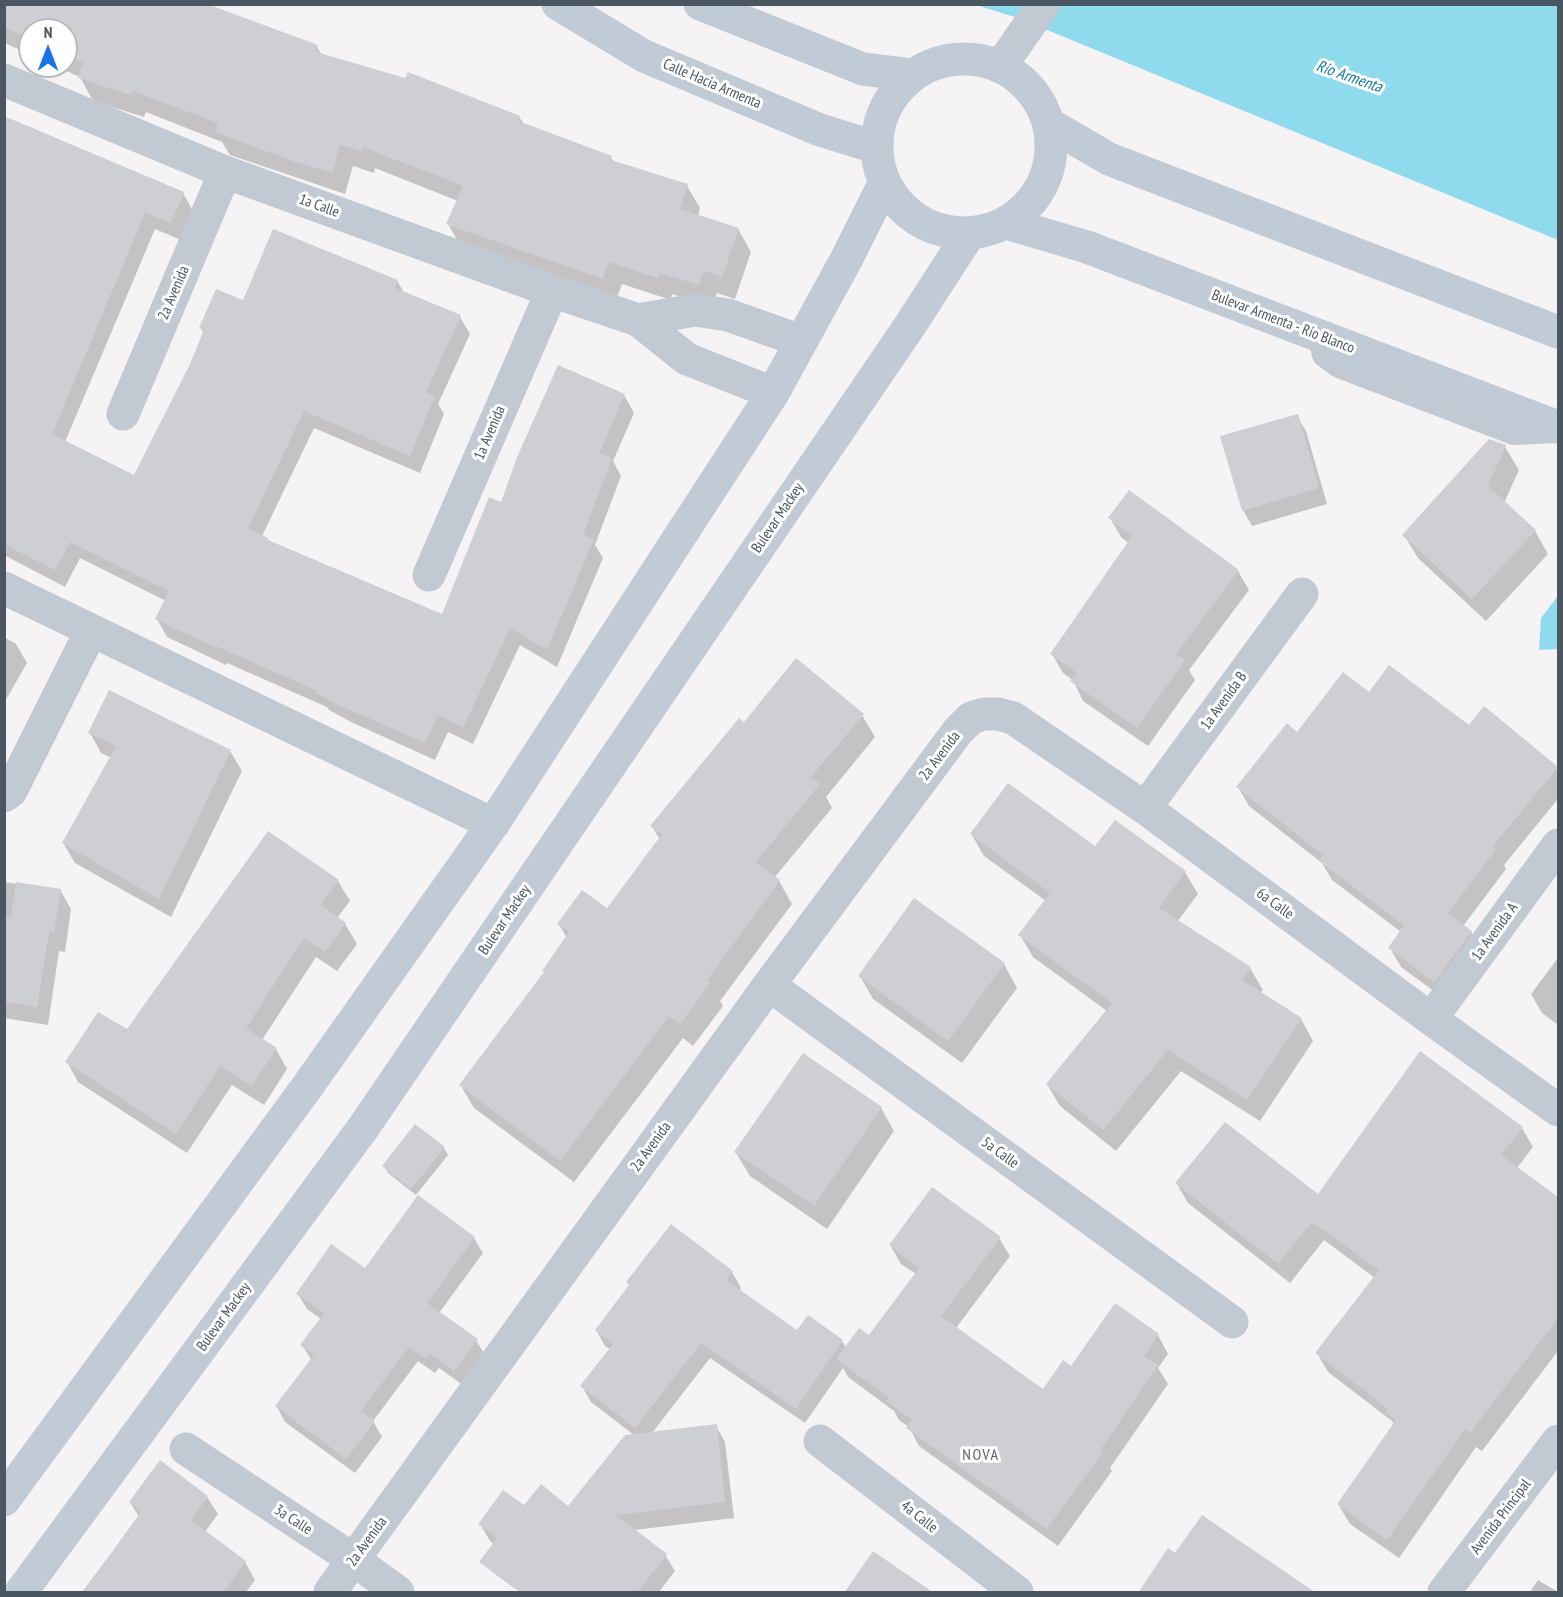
<!DOCTYPE html>
<meta charset="utf-8">
<style>
body{margin:0}
#map{position:relative;width:1563px;height:1597px;overflow:hidden;background:#f5f3f3;font-family:"PT Sans Narrow",sans-serif}
canvas{display:block}
.frame{position:absolute;inset:0;border:6px solid #4a5661;pointer-events:none}
.north{position:absolute;left:18px;top:18px;width:60px;height:60px;box-sizing:border-box;background:#fff;border:2px solid #b7bbc0;border-radius:50%;rotate:0deg;font-size:16px;font-weight:700;line-height:24px;text-align:center;color:#4a5661}
.north::after{content:'';display:block;margin:auto;width:21px;height:27px;background:#1a73e8;clip-path:polygon(50% 0,100% 100%,50% 72%,0 100%)}
</style>
<div id="map">
<canvas width="1563" height="1597"></canvas>
<div class="frame"></div>
<div class="north">N</div>
</div>
<script>
const context = document.querySelector('canvas').getContext('2d');
context.lineJoin = 'round';
function fillPath(path, color) {
  context.fillStyle = color;
  context.fill(path, 'evenodd');
}
function toPath(rows) {
  const path = new Path2D();
  for (const r of rows) {
    if (r.length === 3) {
      path.moveTo(r[0] + r[2], r[1]);
      path.arc(r[0], r[1], r[2], 0, 2 * Math.PI);
      continue;
    }
    path.moveTo(r[0], r[1]);
    for (let i = 2; i < r.length; i += 2) path.lineTo(r[i], r[i + 1]);
  }
  return path;
}
function stroke(path, color, width, dash) {
  context.strokeStyle = color;
  context.lineWidth = width;
  context.lineCap = dash ? 'butt' : 'round';
  context.setLineDash(dash || []);
  context.stroke(path);
}
function write(font, color, halo, rows, align = 'center') {
  context.font = font + ' "PT Sans Narrow",sans-serif';
  context.lineWidth = 6;
  context.setLineDash([]);
  context.textBaseline = 'middle';
  context.strokeStyle = halo;
  context.fillStyle = color;
  for (const [text, x, y, turn = 0] of rows) {
    context.save();
    context.translate(x, y);
    context.rotate((+turn || 0) * Math.PI / 180);
    context.textAlign = isNaN(turn) ? turn : align;
    if (halo) context.strokeText(text, 0, 0);
    context.fillText(text, 0, 0);
    context.restore();
  }
}
const water = toPath([
 [976,5,1558,5,1558,240,1018,18],
 [1558,596,1558,649,1539,650,1541,618]
]);
const shadow = toPath([
 [4,4,317,47,322,55,519,117,524,124,611,158,614,162,687,186,700,208,698,216,738,229,751,252,735,299,717,293,712,307,672,294,671,300,622,284,616,300,461,247,448,224,458,201,375,168,374,173,353,166,345,194,230,155,222,142,146,112,144,117,93,101,80,77,55,66,66,66,66,30,30,30,30,54,4,43],
 [4,117,183,193,193,211,181,240,155,229,65,442,135,477,191,365,204,334,201,328,244,302,397,281,405,294,460,317,470,334,438,404,444,414,420,473,314,428,262,536,269,542,443,616,502,504,624,395,634,413,613,461,621,476,595,545,603,558,557,667,520,645,473,744,448,732,435,760,351,722,329,710,327,707,227,663,226,665,167,637,157,619,166,601,80,558,65,587,4,555],
 [1297,416,1306,431,1327,504,1252,526,1243,510],
 [1505,447,1519,470,1504,503,1535,531,1548,554,1486,621,1418,558,1404,535],
 [1110,518,1238,571,1249,590,1189,670,1195,680,1148,746,1083,701,1073,680,1063,673,1052,654,1129,543,1121,537],
 [4,637,16,644,27,663,4,703],
 [1369,694,1469,727,1558,770,1558,799,1504,865,1506,869,1463,926,1471,932,1482,951,1446,1000,1401,967,1390,948,1401,932,1332,880,1322,863,1249,806,1238,787,1298,734],
 [862,715,875,737,826,797,832,808,774,878,779,881,792,904,720,1001,723,1006,693,1046,683,1038,574,1182,474,1108,461,1086,545,973,567,938,559,924,608,910,660,840,652,826,744,724],
 [90,733,230,751,242,771,171,917,75,863,63,843,112,758,101,753],
 [972,835,1095,848,1185,872,1198,894,1177,922,1250,968,1263,990,1260,993,1301,1019,1313,1041,1260,1121,1181,1071,1116,1151,1060,1106,1047,1084,1107,1011,1033,957,1020,935,1046,901,984,856],
 [338,881,350,901,337,918,345,924,357,944,337,971,316,957,262,1040,276,1049,287,1069,264,1105,232,1085,187,1153,78,1082,67,1062,128,1031],
 [4,882,60,890,71,909,65,952,59,951,48,1025,4,1018],
 [1558,958,1558,1025,1542,1013,1531,994],
 [1004,964,1017,988,962,1063,873,999,860,976],
 [881,1108,894,1131,827,1229,750,1176,736,1153],
 [1522,1128,1533,1147,1517,1168,1558,1199,1558,1351,1482,1451,1476,1447,1399,1558,1350,1524,1338,1504,1395,1426,1392,1421,1328,1372,1317,1353,1375,1278,1324,1240,1290,1283,1188,1203,1177,1184,1318,1197],
 [444,1148,448,1155,416,1195,388,1173,384,1166],
 [418,1197,474,1238,483,1253,439,1313,476,1340,485,1355,463,1385,439,1368,435,1373,418,1361,373,1421,382,1437,355,1473,285,1422,277,1407,312,1361,302,1345,321,1319,307,1309,298,1294,365,1270],
 [999,1238,1010,1256,956,1328,1043,1391,1072,1368,1158,1335,1168,1354,1158,1368,1168,1384,1110,1468,1112,1471,1058,1546,919,1446,909,1427,899,1420,894,1411,848,1377,843,1368,805,1423,710,1358,652,1433,716,1426,725,1442,734,1518,634,1530,665,1555,675,1571,659,1592,520,1592,494,1573,494,1544,490,1541,480,1524,524,1507,568,1508,634,1435,591,1402,582,1386,610,1349,605,1346,596,1330,732,1272,741,1288,739,1291,798,1332,842,1341,846,1348,869,1337,916,1274,901,1264,890,1245],
 [207,1497,218,1514,205,1532,245,1562,255,1580,246,1592,82,1592,139,1517,130,1502],
 [1538,1580,1558,1592,1530,1592]
]);
const building = toPath([
 [4,4,207,4,318,45,316,52,405,78,408,72,520,116,518,121,612,156,611,160,688,184,680,209,739,228,722,277,704,271,699,285,660,273,658,278,609,262,603,279,446,224,463,186,363,147,361,151,340,145,332,173,293,161,215,132,218,123,133,91,131,95,78,78,83,63,66,55,66,30,30,30,30,39,4,27],
 [4,116,184,192,171,223,145,213,52,434,134,475,190,364,204,330,199,328,216,289,243,300,273,229,398,280,395,288,461,315,426,392,435,396,410,456,304,411,248,528,268,538,268,540,442,614,489,497,501,502,518,455,558,365,625,394,599,453,612,458,583,535,594,539,547,650,510,628,463,728,438,715,425,743,339,705,317,693,318,691,216,646,216,648,155,619,169,591,70,542,55,570,4,544],
 [1298,414,1319,488,1242,511,1220,436],
 [1489,439,1506,445,1488,486,1536,530,1472,599,1402,535],
 [1129,490,1239,570,1176,654,1185,660,1137,728,1070,681,1077,673,1050,654,1132,536,1108,518],
 [796,658,864,714,811,777,820,784,756,862,780,880,707,980,711,982,680,1024,669,1016,560,1161,459,1085,544,972,542,971,569,932,557,924,582,890,607,908,662,834,650,826,739,718,744,722],
 [1389,665,1469,725,1484,706,1558,767,1493,846,1496,849,1448,913,1472,931,1434,982,1388,948,1404,925,1319,861,1323,855,1236,787,1287,723,1297,732,1343,672,1369,692],
 [109,690,231,750,159,899,62,843,116,746,88,733],
 [1008,783,1095,846,1115,820,1186,871,1159,908,1251,967,1242,980,1302,1018,1247,1100,1168,1050,1103,1130,1046,1084,1112,1003,1018,935,1050,893,970,834],
 [268,831,339,880,321,905,346,923,325,952,304,938,246,1028,277,1048,252,1086,220,1066,176,1134,65,1062,98,1012,127,1029],
 [16,882,61,889,54,933,49,932,37,1007,4,1002,4,917,11,918],
 [914,898,1005,963,948,1041,858,976],
 [1420,1051,1523,1127,1501,1155,1558,1197,1558,1318,1470,1433,1465,1429,1387,1540,1337,1504,1396,1420,1385,1412,1388,1409,1315,1353,1379,1270,1312,1222,1278,1264,1175,1183,1225,1122,1318,1194],
 [803,1053,882,1107,814,1206,734,1152],
 [415,1124,445,1147,411,1189,382,1166],
 [932,1187,1001,1237,941,1316,1043,1389,1063,1360,1071,1366,1115,1303,1159,1334,1144,1356,1158,1365,1100,1450,1103,1452,1047,1529,906,1428,912,1420,886,1401,889,1398,836,1359,859,1328,869,1335,919,1268,889,1245],
 [418,1195,475,1237,427,1303,478,1339,454,1371,430,1354,426,1359,409,1347,361,1411,375,1421,346,1459,275,1406,314,1355,300,1345,324,1313,296,1294,331,1244,365,1268],
 [671,1224,733,1271,726,1280,797,1330,808,1315,843,1340,796,1409,701,1343,635,1428,580,1386,613,1344,595,1330,629,1285,626,1282],
 [717,1424,725,1502,616,1515,667,1554,637,1593,521,1593,479,1562,497,1538,478,1524,503,1490,524,1505,541,1484,568,1506,625,1435],
 [160,1460,208,1496,191,1520,246,1561,223,1593,82,1593,141,1512,129,1502],
 [1202,1515,1316,1593,1138,1593,1168,1548,1175,1553],
 [873,1551,934,1593,844,1593]
]);
const lane = toPath([
 [1320,336,1324,355,1339,366,1514,433,1558,431]
]);
const street = toPath([
 [1000,67,1044,4],
 [4,80,225,172,552,291,638,320,687,359,773,393],
 [638,320,695,310,728,315,801,341],
 [123,414,225,172],
 [429,575,552,291],
 [4,588,493,824],
 [4,796,11,791,91,631],
 [1145,808,1302,594],
 [769,985,1232,1322],
 [1431,1019,1558,845],
 [820,1441,1017,1592],
 [186,1449,354,1560,398,1592],
 [330,1592,769,985,958,731,971,718,984,714,998,714,1013,718,1145,808,1431,1019,1558,1110],
 [1444,1592,1558,1441]
]);
const secondary = toPath([
 [558,4,644,56,820,130,875,147],
 [700,4,863,69,912,75],
 [964,146,87],
 [1049,124,1109,159,1558,332],
 [1006,223,1087,247,1558,427],
 [4,1500,307,1087,493,824,773,393,846,260,884,184],
 [21,1592,363,1128,911,324,969,234]
]);
const streetNames = [
 ["Calle Hacia Armenta",712,84,23],
 ["1a Calle",319,206,20],
 ["2a Avenida",174,293,-67],
 ["Bulevar Armenta - Río Blanco",1283,322,21],
 ["1a Avenida",490,433,-67],
 ["Bulevar Mackey",778,518,-56],
 ["1a Avenida B",1224,701,-54],
 ["2a Avenida",940,756,-53],
 ["6a Calle",1275,904,36],
 ["Bulevar Mackey",505,920,-56],
 ["1a Avenida A",1495,932,-54],
 ["2a Avenida",651,1147,-54],
 ["5a Calle",1000,1153,36],
 ["Bulevar Mackey",224,1317,-54],
 ["4a Calle",919,1517,38],
 ["Avenida Principal",1501,1517,-53],
 ["3a Calle",293,1520,33],
 ["2a Avenida",367,1542,-54]
];
const waterNames = [
 ["Río Armenta",1349,77,19]
];
const neighbourhoodNames = [
 ["NOVA",981,1455]
];
fillPath(water, '#90daee');
fillPath(shadow, '#0003');
fillPath(building, '#cdcfd5');
stroke(lane, '#c1cad2', 24);
stroke(street, '#c1cad2', 33);
stroke(secondary, '#c1cbd6', 33);
write('15px', '#4a5661', '#fff', streetNames);
write('italic 16px', '#0c7c9b', '#fff', waterNames);
context.letterSpacing = '1.5px';
write('16px', '#5f6368', '#fff', neighbourhoodNames);
context.letterSpacing = '0px';
</script>
